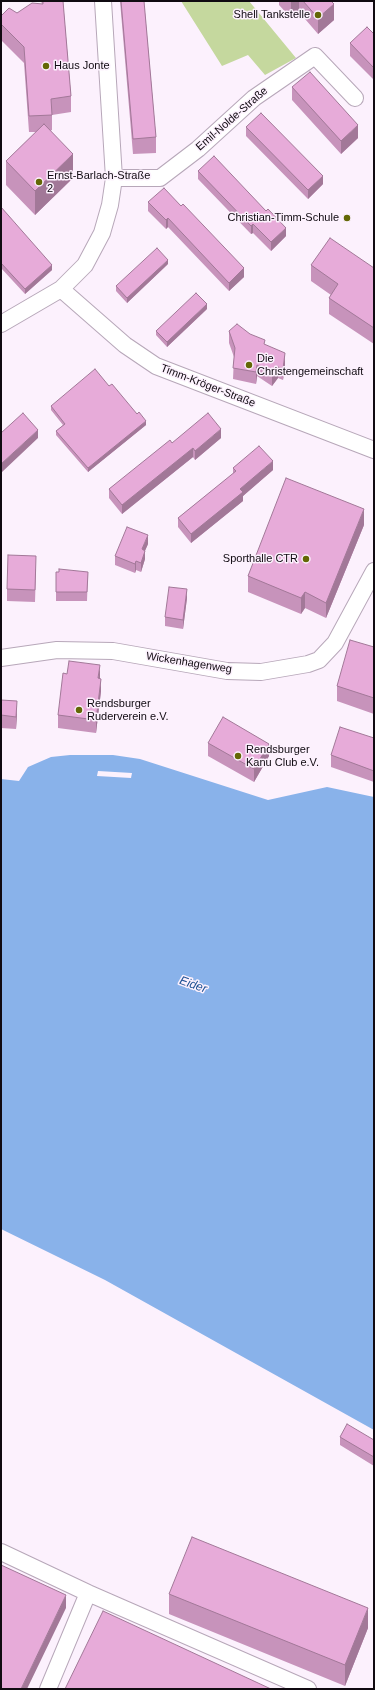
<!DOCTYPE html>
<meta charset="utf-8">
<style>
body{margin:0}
#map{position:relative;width:375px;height:1690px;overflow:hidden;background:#fcf1fd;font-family:Helvetica,sans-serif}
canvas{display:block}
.frame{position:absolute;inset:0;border:2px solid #100a11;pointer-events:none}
</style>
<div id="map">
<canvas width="375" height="1690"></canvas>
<div class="frame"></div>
</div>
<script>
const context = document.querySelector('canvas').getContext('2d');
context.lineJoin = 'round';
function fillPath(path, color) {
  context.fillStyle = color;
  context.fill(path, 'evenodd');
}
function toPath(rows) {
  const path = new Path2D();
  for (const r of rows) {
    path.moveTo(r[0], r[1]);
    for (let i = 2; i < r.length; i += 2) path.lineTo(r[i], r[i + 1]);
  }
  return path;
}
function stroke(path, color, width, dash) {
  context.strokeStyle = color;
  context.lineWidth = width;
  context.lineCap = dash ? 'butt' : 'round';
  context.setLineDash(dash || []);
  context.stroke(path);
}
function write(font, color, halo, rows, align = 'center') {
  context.font = font + ' Helvetica,sans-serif';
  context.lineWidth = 3;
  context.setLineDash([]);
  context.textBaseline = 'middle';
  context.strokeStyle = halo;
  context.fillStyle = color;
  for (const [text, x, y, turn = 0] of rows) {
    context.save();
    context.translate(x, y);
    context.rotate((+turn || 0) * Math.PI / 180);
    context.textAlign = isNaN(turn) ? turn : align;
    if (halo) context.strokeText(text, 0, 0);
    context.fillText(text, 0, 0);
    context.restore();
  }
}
const green = toPath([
 [181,1,249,1,296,58,265,75,248,55,222,66]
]);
const water = toPath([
 [70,755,113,755,140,759,268,800,327,787,374,797,374,1430,105,1280,1,1229,1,779,19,781,28,767,51,757]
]);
const pier = toPath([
 [98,771,132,773,131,778,97,776]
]);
const street = toPath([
 [114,178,160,178,198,149,254,98,315,56,355,98],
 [61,289,125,345,156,366,374,450],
 [1,324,61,289,85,265,102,233,110,205,114,178,103,1],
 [1,658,57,650,113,651,227,671,261,672,308,664,319,660,335,643,374,571],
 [1,1552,88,1593,308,1689],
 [48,1689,88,1593]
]);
const wall = toPath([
 [41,1,63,1,71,96,71,112,52,115,52,130,50,131,73,178,35,215,6,185,6,161,36,132,29,132,24,63,1,40,1,16,17,13,42,4],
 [120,1,144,1,156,137,156,153,133,154],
 [279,1,331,1,334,20,318,34,299,12,291,18,279,5],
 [374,34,374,80,350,56,350,43],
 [292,87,358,138,341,154,292,100],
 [246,127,323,184,308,199,246,136],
 [198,171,286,236,271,251,253,233,251,234,198,179],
 [148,202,181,206,244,277,229,291,168,227,166,229,148,211],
 [1,207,52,270,25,294,1,268],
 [168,264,127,303,116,291,116,286],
 [311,265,374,268,374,344,329,314,329,298,331,295,311,281],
 [207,309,167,347,156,335,156,331],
 [229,331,265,345,285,364,283,380,278,378,272,386,257,376,256,384,233,379,234,357,229,343],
 [109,386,146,425,88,472,56,435,56,431,63,425,51,410,51,406],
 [221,438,195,460,193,457,122,514,109,498,109,489,172,443],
 [233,468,273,470,243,496,243,501,191,543,178,527,178,518,233,474],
 [364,525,326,618,305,608,301,614,248,592,248,576],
 [148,544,145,550,145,559,141,572,136,570,135,573,115,565,115,556],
 [36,569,35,602,7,601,7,589],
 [56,572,88,572,87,601,56,601],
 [187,598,183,629,165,626,165,617],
 [374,647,374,714,337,701,337,686],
 [100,679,101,691,96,733,58,728,58,715],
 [1,700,17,714,16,729,1,728],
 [374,738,374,782,331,767,331,755],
 [208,743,269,756,254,782,208,756],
 [340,1437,374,1440,374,1466,340,1445],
 [169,1594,368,1628,345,1686,169,1614]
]);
const shadedWall = toPath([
 [293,1,299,1,299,12,291,18,291,2],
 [334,4,334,20,318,34,318,18],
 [358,125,358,138,341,154,341,141],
 [73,154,73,178,35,215,35,191],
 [323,176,323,184,308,199,308,190],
 [168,218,168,227,166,229,166,220],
 [253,224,253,233,251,234,251,226],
 [286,228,286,236,271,251,271,242],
 [168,260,168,264,127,303,127,298],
 [52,265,52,270,25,294,25,289],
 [244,268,244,277,229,291,229,283],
 [207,304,207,309,167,347,167,342],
 [285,353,285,364,283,380,283,369],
 [257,365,257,376,256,384,256,372],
 [278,367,278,378,272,386,272,374],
 [146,421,146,425,88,472,88,468],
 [221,429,221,438,195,460,195,451],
 [38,430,38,438,1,473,1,464],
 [193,448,193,457,122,514,122,505],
 [273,461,273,470,243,496,243,501,191,543,191,534,240,489],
 [364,509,364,525,326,618,326,603],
 [148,535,148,544,142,558,142,549],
 [145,551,145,559,141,572,141,563],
 [136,561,136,570,135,573,135,564],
 [187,589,187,598,183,629,183,620],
 [305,592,305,608,301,614,301,598],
 [100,665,100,678,98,691,98,678],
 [101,679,101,691,96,733,96,720],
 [17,701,17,714,16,729,16,717],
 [269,744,269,756,254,782,254,769],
 [66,1595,66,1608,27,1689,21,1689],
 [368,1608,368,1628,345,1686,345,1665]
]);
const building = toPath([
 [43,1,63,1,71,96,51,99,52,115,29,116,24,47,1,24,1,16,9,8,17,13,32,3,43,4,43,1],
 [121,1,144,1,156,137,133,139,121,1],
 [303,1,331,1,334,4,318,18,303,1],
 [367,27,374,34,374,68,350,43,367,27],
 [310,72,358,125,341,141,292,87,310,72],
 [261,113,323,176,308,190,246,127,261,113],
 [44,124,73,154,35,191,6,161,44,124],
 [214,156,266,211,268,209,286,228,271,242,253,224,251,226,198,171,214,156],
 [164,188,181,206,183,204,244,268,229,283,168,218,166,220,148,202,164,188],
 [1,207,52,265,25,289,1,263,1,207],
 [330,238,374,268,374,328,329,298,338,284,311,265,330,238],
 [157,248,168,260,127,298,116,286,157,248],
 [196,293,207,304,167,342,156,331,196,293],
 [237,324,250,334,265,340,264,344,285,353,283,369,278,367,272,374,257,365,256,372,233,368,235,348,229,331,237,324],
 [95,369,109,386,112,384,137,414,139,412,146,421,88,468,56,431,65,424,51,406,95,369],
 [23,413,38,430,1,464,1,433,23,413],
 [208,413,221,429,195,451,193,448,122,505,109,489,170,440,172,443,208,413],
 [259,446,273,461,240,489,243,492,191,534,178,518,236,471,233,468,259,446],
 [286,478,364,509,326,603,305,592,301,598,248,576,286,478],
 [127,527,148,535,142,549,145,551,141,563,136,561,135,564,115,556,127,527],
 [8,555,36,556,35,590,7,589,8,555],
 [59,569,88,572,87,592,56,592,56,572,59,572,59,569],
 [169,587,187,589,183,620,165,617,169,587],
 [350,640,374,647,374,698,337,686,350,640],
 [69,661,100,665,98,678,101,679,96,720,58,715,63,673,67,674,69,661],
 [1,700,17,701,16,717,1,715,1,700],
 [223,717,269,744,254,769,208,743,223,717],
 [340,727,374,738,374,771,331,755,340,727],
 [347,1424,374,1440,374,1457,340,1437,347,1424],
 [192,1537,368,1608,345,1665,169,1594,192,1537],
 [1,1565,66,1595,21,1689,1,1689,1,1565],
 [103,1611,271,1689,65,1689,103,1611]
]);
const markers = [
 [318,15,4,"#636705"],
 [46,66,4,"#636705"],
 [39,182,4,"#636705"],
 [347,218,4,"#636705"],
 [249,365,4,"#636705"],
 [306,559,4,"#636705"],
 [79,710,4,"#636705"],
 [238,756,4,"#636705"]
];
const poiNames = [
 ["Shell Tankstelle",310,15,"right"],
 ["Haus Jonte",54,66],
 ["Ernst-Barlach-Straße",47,176],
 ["2",47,189],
 ["Christian-Timm-Schule",339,218,"right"],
 ["Die",257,359],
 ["Christengemeinschaft",257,372],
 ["Sporthalle CTR",298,559,"right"],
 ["Rendsburger",87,704],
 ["Ruderverein e.V.",87,717],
 ["Rendsburger",246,750],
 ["Kanu Club e.V.",246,763]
];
const streetNames = [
 ["Emil-Nolde-Straße",232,119,-41],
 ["Timm-Kröger-Straße",208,386,21],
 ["Wickenhagenweg",189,663,9]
];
const waterNames = [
 ["Eider",193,985,19]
];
fillPath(green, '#c5d89e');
fillPath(water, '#89b2ea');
fillPath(pier, '#fcf1fd');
stroke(street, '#b7a7b9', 18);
stroke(street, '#fff', 16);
fillPath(wall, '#c793bb');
fillPath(shadedWall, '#a27898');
fillPath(building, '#e7abd9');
stroke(building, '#a27898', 1);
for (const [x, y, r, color] of markers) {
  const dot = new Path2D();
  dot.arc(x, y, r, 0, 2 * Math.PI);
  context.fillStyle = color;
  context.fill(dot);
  stroke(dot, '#fcf1fd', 1.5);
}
write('11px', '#100a11', '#fcf1fd', poiNames, 'left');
write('11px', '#100a11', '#fcf1fd', streetNames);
write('italic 12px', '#1e5194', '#fcf1fd', waterNames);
</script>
